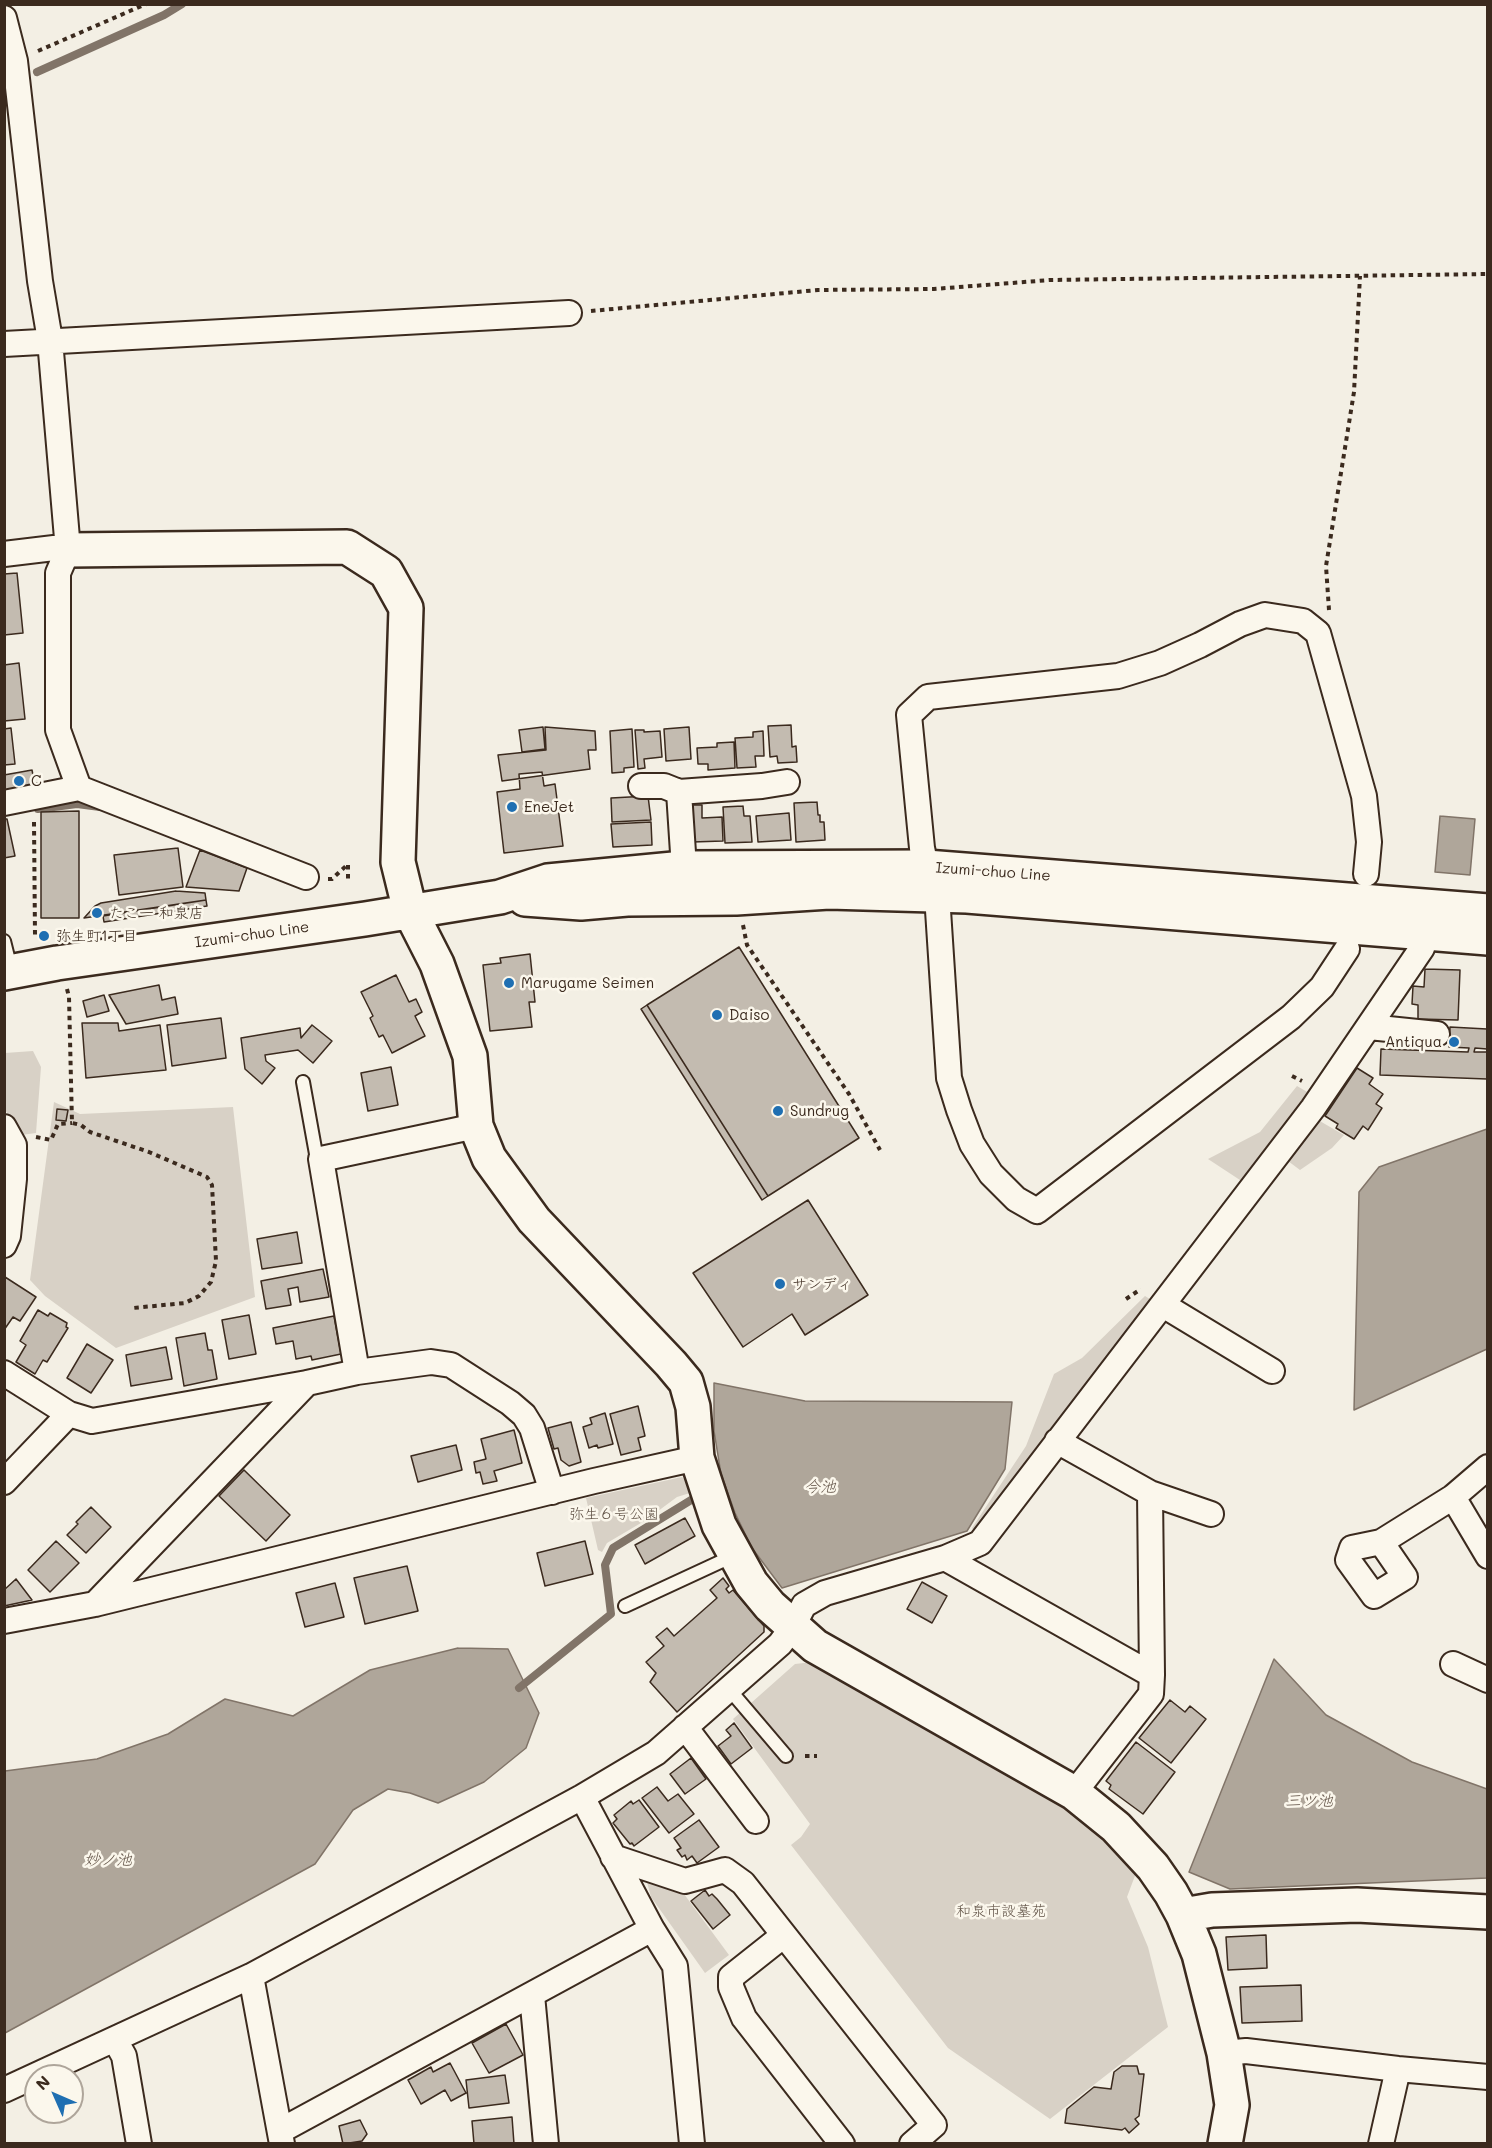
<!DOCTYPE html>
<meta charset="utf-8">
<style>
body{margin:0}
#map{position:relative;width:1492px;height:2148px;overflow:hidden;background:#f3efe4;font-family:Mali,sans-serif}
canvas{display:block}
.frame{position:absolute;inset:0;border:6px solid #3b2a1e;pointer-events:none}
.north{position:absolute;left:24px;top:2064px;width:60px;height:60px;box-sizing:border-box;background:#fbf7ec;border:2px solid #aea59a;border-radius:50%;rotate:315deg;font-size:16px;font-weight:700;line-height:24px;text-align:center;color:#3b2a1e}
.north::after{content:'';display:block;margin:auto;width:21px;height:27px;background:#1f6fb2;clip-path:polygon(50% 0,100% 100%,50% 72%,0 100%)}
</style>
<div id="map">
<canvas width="1492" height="2148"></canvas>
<div class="frame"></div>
<div class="north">N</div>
</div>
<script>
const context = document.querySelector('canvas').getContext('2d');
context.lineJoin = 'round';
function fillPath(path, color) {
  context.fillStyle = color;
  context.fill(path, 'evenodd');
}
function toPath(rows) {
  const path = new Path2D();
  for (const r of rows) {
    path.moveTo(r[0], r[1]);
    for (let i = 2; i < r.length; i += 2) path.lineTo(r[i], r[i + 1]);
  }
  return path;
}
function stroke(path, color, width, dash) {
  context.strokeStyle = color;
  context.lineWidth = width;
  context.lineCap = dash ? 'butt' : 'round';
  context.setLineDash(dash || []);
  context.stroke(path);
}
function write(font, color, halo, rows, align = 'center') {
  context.font = font + ' Mali,"Klee One",sans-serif';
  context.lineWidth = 5;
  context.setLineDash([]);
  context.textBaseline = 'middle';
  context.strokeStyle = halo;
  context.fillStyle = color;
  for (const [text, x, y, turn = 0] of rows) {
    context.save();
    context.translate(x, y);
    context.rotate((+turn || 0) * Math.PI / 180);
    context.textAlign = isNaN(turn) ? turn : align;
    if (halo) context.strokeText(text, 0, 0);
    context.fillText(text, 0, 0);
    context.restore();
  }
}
const green = toPath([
 [33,1051,41,1067,36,1133,21,1135,16,1125,5,1110,5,1053],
 [1297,1086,1309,1093,1243,1182,1208,1159,1260,1132],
 [54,1102,80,1114,233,1107,255,1297,116,1348,45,1296,30,1280],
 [1318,1120,1344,1135,1332,1148,1300,1170,1288,1161],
 [1145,1296,1153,1301,975,1533,972,1528,1026,1446,1054,1374,1082,1358],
 [682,1477,693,1486,693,1492,677,1497,646,1520,607,1543,602,1552,598,1550,586,1498],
 [813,1662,1075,1807,1102,1833,1136,1873,1127,1897,1148,1947,1168,2027,1050,2119,948,2048,791,1845,801,1837,810,1824,733,1719,795,1664],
 [647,1882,684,1894,729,1955,705,1973,651,1897]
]);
const water = toPath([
 [1440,816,1475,819,1470,875,1435,872,1440,816],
 [1487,1129,1487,1349,1354,1410,1359,1192,1379,1167,1487,1129],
 [714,1383,805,1401,1012,1402,1005,1469,967,1531,782,1588,752,1548,735,1513,721,1474,714,1431,714,1383],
 [458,1648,508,1649,539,1713,526,1748,484,1782,438,1803,410,1793,388,1789,353,1810,315,1864,5,2033,5,1771,97,1759,168,1734,225,1699,293,1716,370,1670,458,1648],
 [1274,1659,1326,1715,1412,1762,1487,1789,1487,1878,1230,1889,1189,1872,1274,1659]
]);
const stream = toPath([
 [37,72,164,15,182,4],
 [38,809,77,804,100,807],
 [519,1688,611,1614,605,1565,613,1548,696,1497]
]);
const building = toPath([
 [17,573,23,633,4,635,4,574,17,573],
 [19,663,25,719,4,721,4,665,19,663],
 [791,725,792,747,796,746,797,762,778,763,777,756,770,757,768,726,791,725],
 [543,727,545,749,522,752,519,730,543,727],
 [545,727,595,731,596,750,588,750,590,769,502,781,498,755,546,750,545,727],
 [689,727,691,759,666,761,664,729,689,727],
 [11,728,15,764,4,765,4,729,11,728],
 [632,729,634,767,624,768,624,772,612,773,610,731,632,729],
 [635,730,644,730,644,732,660,731,662,757,644,759,645,768,638,769,635,730],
 [763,731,764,756,755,756,756,767,737,768,735,738,753,737,753,732,763,731],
 [734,742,735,768,708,770,708,764,698,764,697,748,717,747,717,743,734,742],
 [32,770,35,786,4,792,4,775,32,770],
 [542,772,544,786,555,784,563,846,504,853,497,792,520,789,519,774,542,772],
 [648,796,651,820,612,822,611,798,648,796],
 [817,802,818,815,820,815,820,822,824,822,825,840,796,842,794,803,817,802],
 [690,805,702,805,702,818,722,817,723,841,692,842,690,805],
 [743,806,744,816,750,816,752,842,725,843,723,807,743,806],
 [79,811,79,918,41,918,41,812,79,811],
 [789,813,791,840,758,842,756,816,789,813],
 [4,819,7,819,15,856,4,858,4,819],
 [651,822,652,845,613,847,611,824,651,822],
 [178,848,183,887,119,895,114,855,178,848],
 [200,850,247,868,239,891,186,887,200,850],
 [176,891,205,893,206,900,84,918,95,906,101,903,176,891],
 [206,900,207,906,104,922,103,916,206,900],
 [739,947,859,1138,768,1196,647,1005,739,947],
 [530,954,535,1002,529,1002,532,1027,490,1031,483,965,501,963,500,958,530,954],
 [1425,969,1460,970,1458,1020,1418,1019,1418,1005,1412,1004,1413,986,1424,987,1425,969],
 [396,975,409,1002,416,999,422,1012,415,1016,425,1036,392,1053,383,1035,379,1037,370,1018,373,1016,361,992,396,975],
 [159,985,162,1000,175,997,178,1014,126,1024,109,995,159,985],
 [104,995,109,1011,87,1017,83,1001,104,995],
 [647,1005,768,1196,762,1200,641,1009,647,1005],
 [221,1018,226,1058,172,1066,167,1025,221,1018],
 [82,1023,118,1023,119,1031,160,1025,166,1070,86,1078,82,1023],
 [312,1025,332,1041,313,1063,298,1050,265,1055,266,1061,275,1068,262,1084,245,1069,241,1038,300,1028,301,1038,312,1025],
 [1450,1027,1487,1029,1487,1049,1475,1048,1474,1052,1488,1052,1487,1079,1380,1075,1381,1049,1468,1052,1469,1048,1449,1047,1450,1027],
 [391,1067,398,1105,368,1111,361,1073,391,1067],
 [1357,1068,1373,1078,1369,1084,1383,1094,1376,1104,1382,1108,1368,1130,1363,1126,1354,1139,1336,1128,1338,1124,1325,1116,1357,1068],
 [57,1109,68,1110,66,1121,56,1120,57,1109],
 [808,1200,868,1295,805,1335,792,1314,743,1347,693,1273,808,1200],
 [297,1232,302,1263,262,1269,257,1239,297,1232],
 [323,1269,329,1297,300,1302,298,1287,288,1289,291,1305,266,1309,261,1281,323,1269],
 [5,1277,36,1297,20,1321,13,1317,4,1330,5,1277],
 [38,1310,48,1316,50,1313,67,1323,66,1327,68,1328,47,1362,43,1360,35,1374,16,1362,26,1345,20,1341,38,1310],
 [249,1315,256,1354,229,1359,222,1320,249,1315],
 [334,1316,341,1354,312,1360,311,1356,296,1359,293,1341,276,1344,273,1328,334,1316],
 [205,1333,208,1350,212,1350,217,1379,184,1386,176,1338,205,1333],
 [87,1344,113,1360,91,1393,67,1378,87,1344],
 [166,1347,172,1379,131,1386,126,1355,166,1347],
 [638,1406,645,1436,638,1438,641,1450,621,1455,610,1414,638,1406],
 [605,1413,613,1444,598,1448,597,1445,589,1448,583,1427,592,1424,590,1418,605,1413],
 [571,1422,581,1462,569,1466,561,1460,558,1448,554,1449,548,1428,571,1422],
 [514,1430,522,1463,494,1471,497,1481,483,1484,480,1472,476,1473,474,1462,486,1459,481,1439,514,1430],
 [456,1445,462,1470,418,1482,411,1456,456,1445],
 [244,1470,290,1515,266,1541,219,1496,244,1470],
 [91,1507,111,1527,86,1553,67,1535,78,1524,76,1522,91,1507],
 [685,1518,695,1536,645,1564,635,1545,685,1518],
 [56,1541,79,1563,50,1592,28,1570,56,1541],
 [585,1541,593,1574,545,1586,537,1553,585,1541],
 [407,1566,418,1611,365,1624,354,1578,407,1566],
 [723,1578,729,1586,726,1589,729,1593,733,1590,764,1626,764,1632,677,1712,650,1682,656,1673,646,1662,664,1646,656,1637,667,1628,674,1636,717,1598,710,1590,723,1578],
 [16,1579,32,1600,4,1606,4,1590,16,1579],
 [922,1582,947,1596,932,1623,907,1609,922,1582],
 [335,1583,344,1617,305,1627,296,1593,335,1583],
 [1170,1700,1185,1712,1190,1706,1206,1719,1171,1763,1139,1738,1170,1700],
 [734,1723,752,1748,731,1764,718,1746,731,1736,726,1730,734,1723],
 [1136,1742,1175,1772,1143,1814,1109,1789,1111,1785,1106,1781,1136,1742],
 [691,1758,706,1779,685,1794,670,1774,691,1758],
 [657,1787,668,1801,678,1794,694,1814,669,1833,642,1798,657,1787],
 [639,1800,659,1827,634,1846,632,1843,630,1844,613,1823,617,1819,614,1815,631,1801,633,1804,639,1800],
 [699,1820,719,1847,697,1863,692,1856,687,1860,685,1855,682,1857,677,1850,681,1848,674,1838,699,1820],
 [705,1890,709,1896,712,1894,717,1899,730,1915,713,1929,691,1901,705,1890],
 [1266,1935,1267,1968,1228,1970,1226,1937,1266,1935],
 [1301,1985,1302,2021,1242,2023,1240,1987,1301,1985],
 [506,2024,523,2055,489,2073,472,2043,506,2024],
 [450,2063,466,2093,451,2101,445,2090,421,2104,408,2080,431,2067,433,2072,450,2063],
 [1122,2066,1137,2066,1139,2074,1144,2074,1139,2116,1135,2119,1139,2124,1129,2133,1125,2128,1122,2130,1065,2123,1067,2109,1094,2087,1111,2089,1114,2072,1122,2066],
 [505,2075,509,2103,469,2108,466,2080,505,2075],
 [512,2117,514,2144,474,2144,472,2121,512,2117],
 [360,2120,367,2134,362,2141,343,2144,339,2126,360,2120]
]);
const path = toPath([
 [38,51,146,4],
 [591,311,818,290,934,289,1050,280,1488,274],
 [1329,610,1326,566,1354,392,1360,276],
 [34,822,35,935],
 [328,879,332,879,348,864,348,880],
 [743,925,747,945,849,1094,880,1150],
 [67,989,69,997,72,1123,81,1125,90,1132,149,1152,207,1177,212,1185,216,1261,211,1282,199,1296,185,1303,133,1308],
 [1292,1076,1302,1081],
 [36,1137,51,1140,58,1124,72,1123],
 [1126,1299,1141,1289],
 [805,1756,817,1756]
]);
const lane = toPath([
 [4,941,11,969],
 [303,1082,316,1154,321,1159],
 [625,1606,733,1556],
 [729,1689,786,1756]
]);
const street = toPath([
 [4,18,15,61,40,281,50,340,68,550,58,573,58,730,79,788,306,877],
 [4,344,569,313],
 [4,554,54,548,68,550],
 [641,786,664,786,679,792],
 [4,803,79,788],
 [926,867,922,848,909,715,928,697,1118,676,1160,663,1200,645,1240,624,1265,615,1303,621,1318,633,1364,796,1369,842,1366,874],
 [684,868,679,792,762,786,787,782],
 [937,895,949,1078,959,1110,972,1144,991,1174,1016,1199,1037,1211,1291,1017,1322,987,1347,949],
 [1369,1027,1437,1034],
 [4,1127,14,1145,14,1179,8,1236,4,1245],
 [1163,1305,1272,1371],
 [357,1372,321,1159,476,1126],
 [4,1373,69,1414,92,1421,307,1383,357,1372,431,1362,451,1365,510,1403,524,1415,532,1428,552,1492],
 [1057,1441,1150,1493,1211,1514],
 [4,1482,69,1414],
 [1453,1497,1488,1556],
 [1381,1542,1405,1577,1374,1596,1348,1560,1352,1548,1381,1542,1453,1497,1488,1467],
 [945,1558,1152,1675],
 [95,1604,307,1383],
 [4,1621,95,1604,594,1481,697,1458],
 [1453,1664,1488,1680],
 [685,1727,756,1821],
 [1074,1793,1151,1694,1152,1675,1150,1493],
 [582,1797,652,1929,675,1966,692,2144],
 [613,1857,685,1881,725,1870,743,1883,934,2125,912,2144],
 [784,1935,731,1977,731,1987,744,2018,842,2144],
 [251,1976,282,2144],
 [532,1995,546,2144],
 [115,2040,124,2056,139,2144],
 [1224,2053,1246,2051,1398,2069,1488,2077],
 [4,2090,251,1976,582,1797,656,1753,780,1644,792,1628,804,1605,825,1593,945,1558,980,1543,1313,1108,1422,948,1427,933],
 [280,2131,652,1929],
 [1381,2144,1398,2069]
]);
const secondary = toPath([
 [68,550,347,547,386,572,406,608,398,862,410,911,437,964,470,1056,476,1126,489,1158,534,1220,671,1364,686,1382,693,1407,697,1458,719,1525,751,1583,770,1606,815,1646,1074,1793,1116,1827,1153,1867,1171,1893,1183,1915,1199,1954,1224,2053,1232,2105,1225,2144],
 [525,899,581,903,627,899,736,898,829,892,967,896,1488,938],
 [4,973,57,963,365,919,500,897,548,881,684,868,926,867,1488,911],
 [1183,1915,1212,1910,1357,1905,1488,1912]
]);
const markers = [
 [19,781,6,"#1f6fb2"],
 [512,807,6,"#1f6fb2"],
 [97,913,6,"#1f6fb2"],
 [44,936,6,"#1f6fb2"],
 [509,983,6,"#1f6fb2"],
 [717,1015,6,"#1f6fb2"],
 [1454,1042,6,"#1f6fb2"],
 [778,1111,6,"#1f6fb2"],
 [780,1284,6,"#1f6fb2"]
];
const poiNames = [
 ["C",31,781],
 ["EneJet",524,807],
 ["たこ一 和泉店",109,913],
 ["弥生町1丁目",56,936],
 ["Marugame Seimen",521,983],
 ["Daiso",729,1015],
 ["Antiqua",1442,1042,"right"],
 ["Sundrug",790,1111],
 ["サンディ",792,1284]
];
const streetNames = [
 ["Izumi-chuo Line",993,872,4],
 ["Izumi-chuo Line",252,935,-8]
];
const parkNames = [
 ["弥生６号公園",614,1514],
 ["和泉市設墓苑",1001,1911]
];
const waterNames = [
 ["今池",820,1487],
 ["三ツ池",1309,1801],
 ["妙ノ池",108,1860]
];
fillPath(green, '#d8d1c6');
fillPath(water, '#afa69a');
stroke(water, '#817468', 1.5);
stroke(stream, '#817468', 8);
fillPath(building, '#c3bbb0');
stroke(building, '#3b2a1e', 1.5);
stroke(lane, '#3b2a1e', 16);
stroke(street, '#3b2a1e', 28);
stroke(secondary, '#3b2a1e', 38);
stroke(path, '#3b2a1e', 4, [4.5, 4.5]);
stroke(lane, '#fbf7ec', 12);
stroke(street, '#fbf7ec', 24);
stroke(secondary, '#fbf7ec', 33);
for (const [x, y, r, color] of markers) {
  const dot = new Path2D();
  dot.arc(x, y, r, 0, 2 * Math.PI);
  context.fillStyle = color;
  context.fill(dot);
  stroke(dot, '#fbf7ec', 2);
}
write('15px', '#3b2a1e', '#fbf7ec', poiNames, 'left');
write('15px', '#3b2a1e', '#fbf7ec', streetNames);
write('15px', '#625448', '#fbf7ec', parkNames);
write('italic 16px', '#645549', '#fbf7ec', waterNames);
</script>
